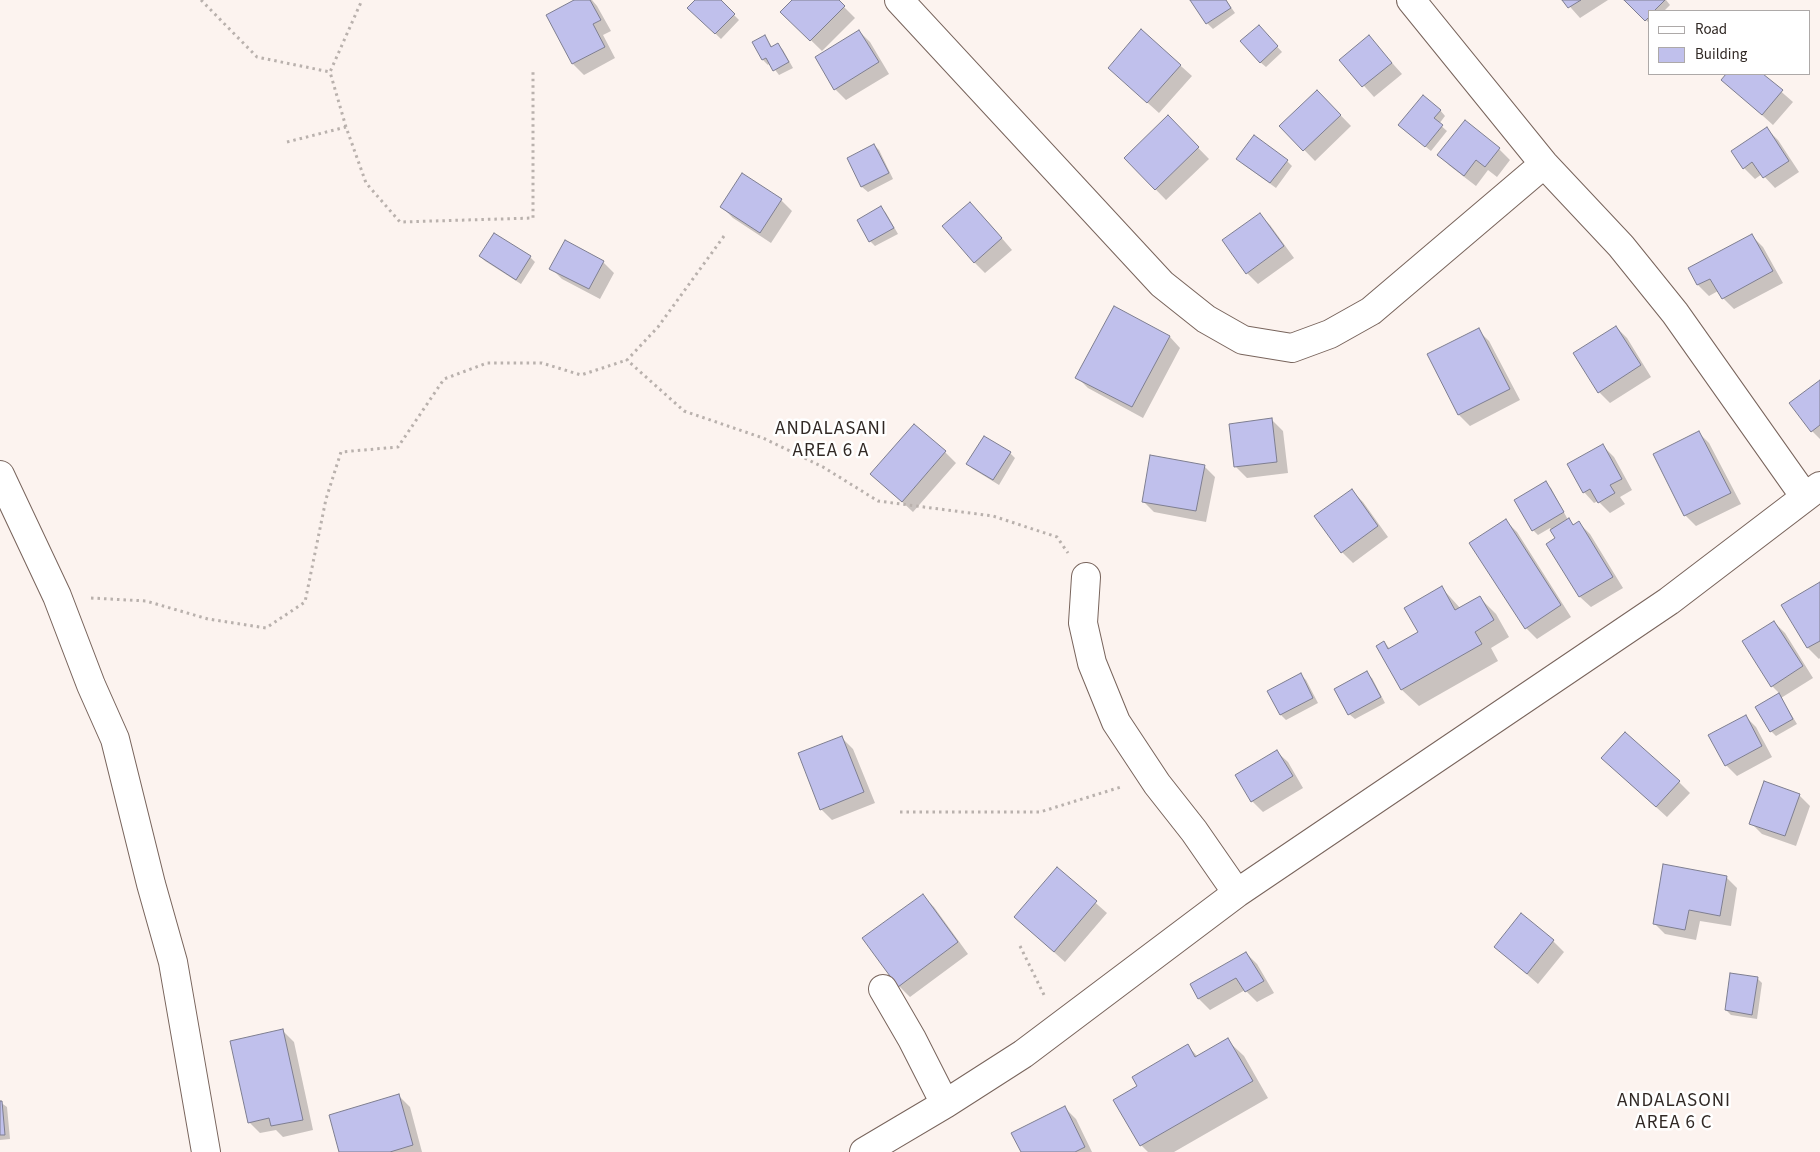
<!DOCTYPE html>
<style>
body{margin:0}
#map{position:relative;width:1820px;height:1152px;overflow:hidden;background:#fcf3ef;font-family:"Source Sans 3",sans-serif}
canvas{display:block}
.legend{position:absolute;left:1648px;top:10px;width:162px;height:65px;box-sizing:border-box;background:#fff;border:1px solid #ada9a8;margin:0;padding:6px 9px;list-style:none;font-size:15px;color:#312925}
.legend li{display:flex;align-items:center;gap:10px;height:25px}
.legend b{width:25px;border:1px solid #ada9a8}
</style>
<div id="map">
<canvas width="1820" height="1152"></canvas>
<ul class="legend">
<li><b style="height:6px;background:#fff"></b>Road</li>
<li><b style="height:14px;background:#c0c0ec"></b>Building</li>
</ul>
</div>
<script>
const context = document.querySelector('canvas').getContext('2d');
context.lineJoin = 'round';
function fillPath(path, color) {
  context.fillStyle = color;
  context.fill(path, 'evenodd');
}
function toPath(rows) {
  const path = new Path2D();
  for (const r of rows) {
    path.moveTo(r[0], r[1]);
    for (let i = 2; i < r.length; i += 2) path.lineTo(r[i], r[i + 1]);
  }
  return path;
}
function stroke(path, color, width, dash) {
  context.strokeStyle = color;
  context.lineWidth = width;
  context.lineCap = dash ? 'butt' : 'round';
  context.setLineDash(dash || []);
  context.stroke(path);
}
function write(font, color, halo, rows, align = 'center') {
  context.font = font + ' "Source Sans 3",sans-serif';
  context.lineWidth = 5;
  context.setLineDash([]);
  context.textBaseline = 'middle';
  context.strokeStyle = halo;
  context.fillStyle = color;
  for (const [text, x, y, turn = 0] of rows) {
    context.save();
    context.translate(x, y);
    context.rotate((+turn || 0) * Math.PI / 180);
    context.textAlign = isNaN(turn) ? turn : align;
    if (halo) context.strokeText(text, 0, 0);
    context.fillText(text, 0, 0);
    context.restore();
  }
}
const shadow = toPath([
 [577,0,592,0,597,6,611,31,603,35,615,58,584,75,573,64,547,16],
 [697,0,719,0,739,20,721,39,689,8],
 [793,0,837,0,855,18,822,51,782,12],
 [1193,0,1226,0,1235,13,1213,29,1207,23],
 [1564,0,1608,0,1580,18],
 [1625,0,1666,0,1670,5,1664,11,1649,11,1649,23],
 [859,31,870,42,889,74,846,100,835,89],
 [1142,31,1192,76,1159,113,1120,78],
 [1264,32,1282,52,1266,67,1260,62],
 [764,36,773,48,778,45,783,50,793,68,779,75,770,63,768,65,763,60],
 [1369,37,1402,74,1374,97,1341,60],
 [1728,74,1761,74,1793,102,1773,125,1723,80],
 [1317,91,1351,126,1315,161,1281,126],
 [1440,110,1445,116,1439,124,1447,131,1431,151,1405,130],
 [1168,117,1209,159,1166,200,1125,158],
 [1767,129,1778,140,1799,172,1775,188,1762,174,1755,179,1744,168],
 [874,145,879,150,893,179,868,192,862,187,848,158],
 [1499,149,1510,160,1497,177,1488,170,1476,186,1450,166,1439,155],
 [1287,161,1292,166,1276,188,1243,164],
 [781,200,792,211,771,243,733,218,722,207],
 [881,208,886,213,898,234,875,246,870,241],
 [981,214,1012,250,985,273,974,262],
 [1260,215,1270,225,1294,258,1258,284,1247,273],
 [1752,236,1763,247,1783,283,1734,309,1723,298,1718,291,1709,296,1698,285,1690,269],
 [480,256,530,257,535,262,521,284,485,261],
 [603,262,614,273,600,299,562,279,551,268],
 [1115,308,1170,337,1180,348,1143,418,1088,388,1077,377],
 [1616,327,1627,338,1651,377,1610,403,1599,392],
 [1478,330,1489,341,1520,400,1470,426,1459,415,1429,355],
 [1820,381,1820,439,1812,431],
 [1272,420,1283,431,1288,473,1247,478,1236,467],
 [1698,432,1709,443,1741,504,1696,526,1685,515],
 [1603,446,1614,457,1632,490,1620,497,1625,504,1610,513,1598,501,1594,503,1584,492],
 [945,452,956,463,913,512,872,474],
 [1010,453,1015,458,999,485,973,469,968,464],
 [1204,466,1215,477,1206,522,1154,512,1143,501],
 [1545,483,1551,488,1567,518,1575,526,1579,523,1590,534,1623,588,1591,607,1580,597,1548,544,1557,538,1550,528,1538,535,1533,530],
 [1352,491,1363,502,1388,537,1353,563,1342,552],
 [1506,521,1517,532,1571,617,1537,639,1526,628],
 [1820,583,1820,658,1819,659,1808,648,1783,605],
 [1442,588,1460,608,1479,597,1496,614,1509,637,1491,648,1498,661,1419,706,1402,690,1377,646,1384,642,1390,649,1419,632],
 [1774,622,1785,633,1813,678,1781,698,1797,724,1776,736,1771,731,1757,707,1780,694,1772,686],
 [1366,673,1372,678,1385,703,1355,719,1349,714],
 [1301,675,1306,680,1318,703,1286,720,1281,715,1269,691],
 [1745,716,1756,727,1772,757,1737,776,1726,765],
 [842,738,853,749,875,803,832,820,821,809],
 [1277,752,1288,762,1303,788,1263,812,1252,801],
 [1614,769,1679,782,1690,793,1667,817],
 [1799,795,1810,806,1796,846,1762,834,1751,823],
 [1057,869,1107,913,1065,962,1027,928],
 [1726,877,1737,888,1731,926,1700,921,1696,940,1665,934,1654,923],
 [923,896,934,907,968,954,910,997,899,986],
 [1553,941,1564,952,1538,984,1496,947],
 [1246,953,1257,964,1274,993,1257,1002,1245,990,1210,1010,1199,999,1191,985],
 [1757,978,1762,983,1757,1019,1731,1015,1726,1010],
 [283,1031,294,1042,313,1130,283,1137,276,1130,260,1133,249,1122],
 [1227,1040,1244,1056,1268,1098,1174,1152,1148,1152,1141,1145,1115,1101,1139,1087,1188,1046,1198,1057],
 [399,1096,410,1107,422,1152,341,1152],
 [0,1102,7,1107,10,1139,0,1140],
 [1065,1108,1076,1119,1092,1152,1022,1152]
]);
const building = toPath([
 [574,0,590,0,601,20,593,24,605,47,572,64,546,15,574,0],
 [695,0,721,0,735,14,715,34,687,8,695,0],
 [792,0,839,0,845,6,810,41,780,12,792,0],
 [1190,0,1226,0,1231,8,1206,24,1190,0],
 [1562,0,1581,0,1568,8,1562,0],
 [1624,0,1665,0,1654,11,1649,11,1649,17,1645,21,1624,0],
 [1259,25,1278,46,1260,63,1240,41,1259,25],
 [1141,29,1181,65,1147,103,1108,68,1141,29],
 [859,30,879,62,834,90,815,57,859,30],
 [765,35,771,47,778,43,789,62,773,71,766,58,762,60,752,42,765,35],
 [1369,35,1392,63,1362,87,1339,60,1369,35],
 [1726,74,1763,74,1783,90,1762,115,1721,80,1726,74],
 [1317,90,1341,115,1303,151,1279,126,1317,90],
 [1423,95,1441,110,1434,118,1443,125,1425,147,1398,125,1423,95],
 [1168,115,1199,147,1155,190,1124,158,1168,115],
 [1465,120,1500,148,1485,167,1476,160,1464,176,1437,155,1465,120],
 [1767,127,1789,161,1763,178,1752,162,1743,169,1731,151,1767,127],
 [1254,135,1288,160,1270,183,1236,159,1254,135],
 [874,144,889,173,861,187,847,158,874,144],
 [742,173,782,199,760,233,720,207,742,173],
 [970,202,1002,238,974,263,942,226,970,202],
 [881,206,894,228,869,242,857,220,881,206],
 [1260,213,1284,246,1246,274,1222,240,1260,213],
 [494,233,531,256,516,280,479,256,494,233],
 [1752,234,1773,271,1722,299,1710,279,1697,285,1688,268,1752,234],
 [565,240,604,261,589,289,549,269,565,240],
 [1114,306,1170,336,1132,407,1075,378,1114,306],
 [1616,326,1641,365,1598,393,1573,353,1616,326],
 [1479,328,1510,389,1458,415,1427,354,1479,328],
 [1820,380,1820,425,1811,432,1789,403,1820,380],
 [1272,418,1277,462,1234,467,1229,424,1272,418],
 [914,424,946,451,902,502,870,474,914,424],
 [1699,431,1731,493,1684,516,1653,454,1699,431],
 [984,436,1011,452,993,480,966,464,984,436],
 [1603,444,1622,479,1610,485,1615,493,1598,503,1590,489,1583,493,1567,464,1603,444],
 [1150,455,1205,465,1196,511,1142,502,1150,455],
 [1546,481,1564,512,1532,531,1514,500,1546,481],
 [1352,489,1378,526,1341,553,1314,516,1352,489],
 [1569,518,1573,525,1579,521,1613,577,1579,597,1546,544,1555,538,1550,530,1569,518],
 [1506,519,1561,605,1525,629,1469,543,1506,519],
 [1820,582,1820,641,1807,648,1781,605,1820,582],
 [1442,586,1455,610,1480,596,1494,620,1475,632,1482,644,1401,690,1376,646,1384,641,1388,649,1418,632,1404,608,1442,586],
 [1774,621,1803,666,1771,687,1742,641,1774,621],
 [1367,671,1381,697,1348,715,1334,689,1367,671],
 [1301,673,1313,698,1280,715,1267,691,1301,673],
 [1779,693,1793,719,1770,732,1755,707,1779,693],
 [1746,715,1762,746,1725,766,1708,735,1746,715],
 [1625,732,1680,781,1656,807,1601,758,1625,732],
 [842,736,864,792,820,810,798,753,842,736],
 [1277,750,1293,776,1251,802,1235,775,1277,750],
 [1764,781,1800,794,1785,836,1749,824,1764,781],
 [1663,864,1727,876,1720,916,1689,910,1685,930,1653,924,1663,864],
 [1057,867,1097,901,1054,952,1014,917,1057,867],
 [923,894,958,942,898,987,862,938,923,894],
 [1521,913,1554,940,1527,974,1494,947,1521,913],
 [1246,952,1264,981,1245,992,1236,978,1198,999,1190,984,1246,952],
 [1730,973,1758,977,1752,1015,1725,1010,1730,973],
 [283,1029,303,1120,271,1126,269,1118,248,1123,230,1041,283,1029],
 [1228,1038,1253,1081,1140,1146,1113,1100,1137,1086,1132,1077,1188,1044,1195,1057,1228,1038],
 [399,1094,413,1145,390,1152,339,1152,329,1115,399,1094],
 [0,1101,2,1101,5,1135,0,1135,0,1101],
 [1065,1106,1085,1147,1075,1152,1021,1152,1011,1133,1065,1106]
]);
const path = toPath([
 [201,0,257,57,330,72],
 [346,127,330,72,362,0],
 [287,142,346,127,366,183,400,222,533,218,533,71],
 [724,236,658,327,627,360,684,411,763,438,823,467,878,501,993,516,1057,537,1068,553],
 [91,598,146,601,208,619,266,628,305,602,326,499,341,452,398,447,444,379,487,363,542,363,581,375,627,360],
 [900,812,1040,812,1121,787],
 [1020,946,1045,997]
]);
const minor = toPath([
 [899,0,1162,284,1206,319,1243,340,1292,348,1330,334,1371,311,1544,164],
 [1411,0,1544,164,1621,246,1675,313,1805,497],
 [0,475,57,596,91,685,115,739,151,884,173,962,206,1152],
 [1086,577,1083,623,1092,663,1116,722,1157,784,1194,831,1237,893],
 [883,989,912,1039,945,1104],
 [864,1152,945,1104,1023,1054,1237,893,1669,601,1820,486]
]);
const quarterNames = [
 ["ANDALASANI",831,430],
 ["AREA 6 A",831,452],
 ["ANDALASONI",1674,1102],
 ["AREA 6 C",1674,1124]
];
fillPath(shadow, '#0003');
fillPath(building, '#c0c0ec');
stroke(building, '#7e7e90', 1);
stroke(minor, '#78645c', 30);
stroke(path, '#b9b1ad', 3, [2.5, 4]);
stroke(minor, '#fff', 28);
context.letterSpacing = '1px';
write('19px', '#312925', '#fff', quarterNames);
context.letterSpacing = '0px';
</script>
